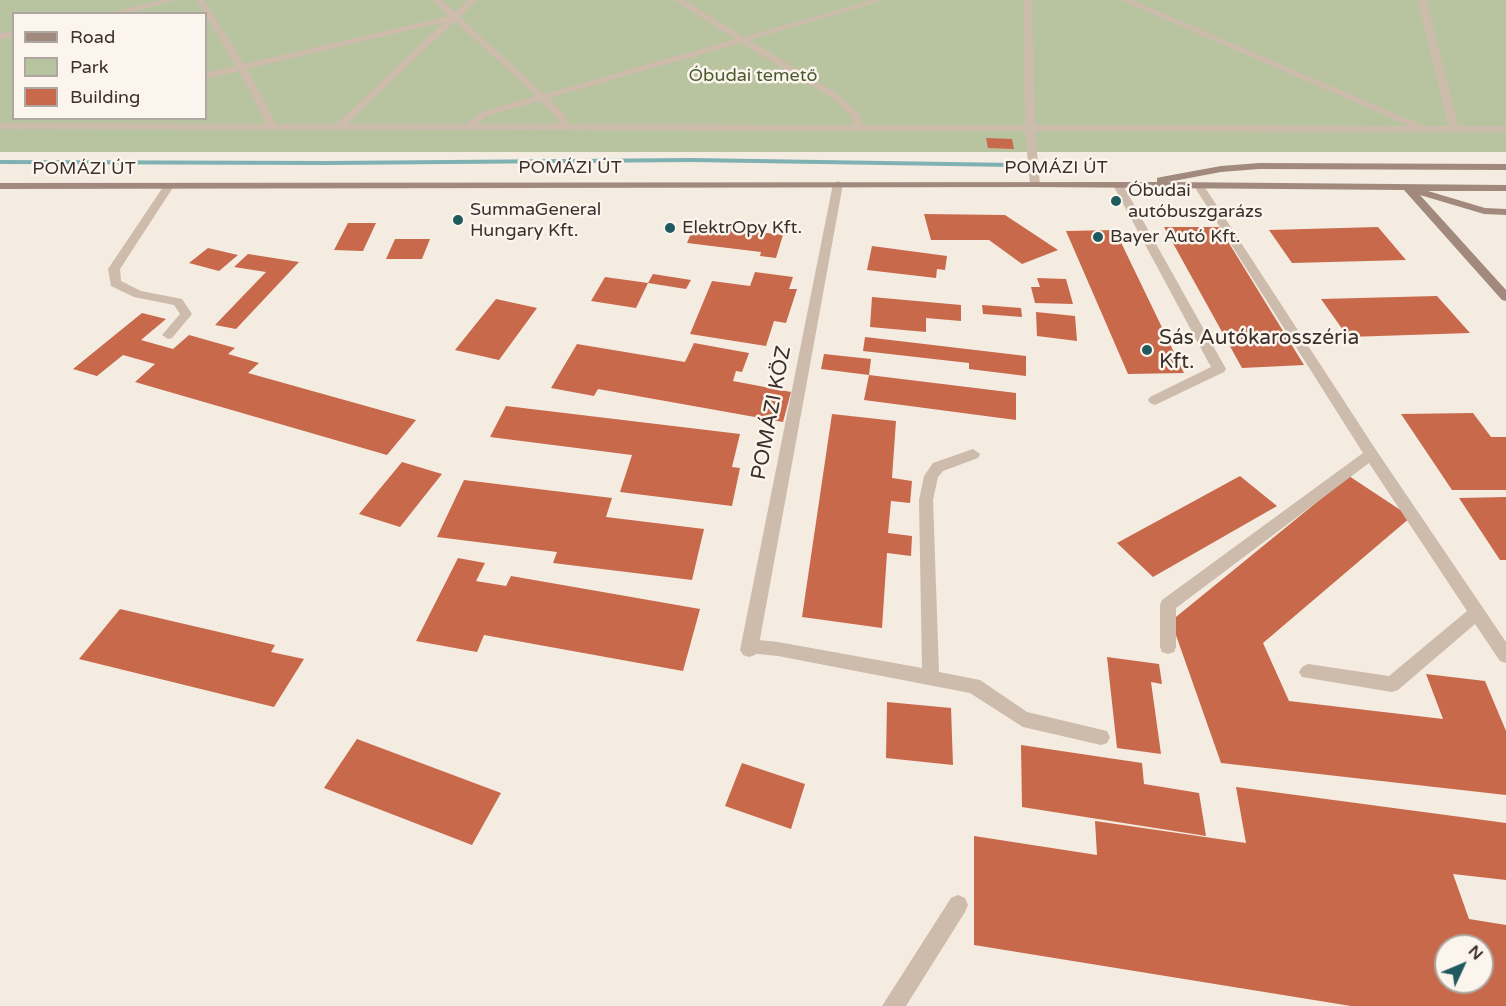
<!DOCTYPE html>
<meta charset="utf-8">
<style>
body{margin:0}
#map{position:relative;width:1506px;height:1006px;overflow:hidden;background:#f4ebe1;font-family:"Varela Round",sans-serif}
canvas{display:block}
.legend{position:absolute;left:12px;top:12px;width:195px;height:108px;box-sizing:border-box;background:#fbf5ee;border:2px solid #aea6a0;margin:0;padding:8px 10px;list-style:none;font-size:18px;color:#3b302b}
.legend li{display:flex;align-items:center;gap:12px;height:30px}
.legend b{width:30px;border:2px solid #aea6a0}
.north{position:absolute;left:1434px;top:934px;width:60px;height:60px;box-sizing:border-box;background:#fbf5ee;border:2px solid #aea6a0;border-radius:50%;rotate:46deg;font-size:16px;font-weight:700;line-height:24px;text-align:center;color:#3b302b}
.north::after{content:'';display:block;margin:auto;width:21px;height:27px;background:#1f5a5e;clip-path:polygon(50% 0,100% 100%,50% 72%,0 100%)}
</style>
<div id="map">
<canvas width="1506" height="1006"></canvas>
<ul class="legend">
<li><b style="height:8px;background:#a18a7d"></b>Road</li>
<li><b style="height:16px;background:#b8c4a0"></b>Park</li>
<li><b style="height:16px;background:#c8694b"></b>Building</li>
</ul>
<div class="north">N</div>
</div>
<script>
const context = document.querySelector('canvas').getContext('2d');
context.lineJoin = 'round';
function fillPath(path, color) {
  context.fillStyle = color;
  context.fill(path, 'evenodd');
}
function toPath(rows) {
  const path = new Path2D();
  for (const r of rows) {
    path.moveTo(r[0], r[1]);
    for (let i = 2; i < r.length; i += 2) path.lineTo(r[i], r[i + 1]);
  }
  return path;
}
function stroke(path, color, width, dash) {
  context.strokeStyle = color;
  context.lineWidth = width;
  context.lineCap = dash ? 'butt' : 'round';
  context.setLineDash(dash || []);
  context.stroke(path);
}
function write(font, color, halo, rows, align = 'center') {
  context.font = font + ' "Varela Round",sans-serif';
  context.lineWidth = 5;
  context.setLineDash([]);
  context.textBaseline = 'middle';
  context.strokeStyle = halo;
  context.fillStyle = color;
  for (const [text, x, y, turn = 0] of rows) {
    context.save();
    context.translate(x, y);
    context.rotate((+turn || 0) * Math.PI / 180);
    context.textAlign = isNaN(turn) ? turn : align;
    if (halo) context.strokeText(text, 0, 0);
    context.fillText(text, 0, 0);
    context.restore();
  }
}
const green = toPath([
 [0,0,1506,0,1506,152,0,152],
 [14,14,206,14,206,118,14,118]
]);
const stream = toPath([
 [691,158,1013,163,1017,165,1013,167,691,162,329,165,0,164,0,160,329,161,691,158]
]);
const building = toPath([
 [986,138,1012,139,1014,149,988,148],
 [924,214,1005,215,1058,250,1022,264,989,240,931,240],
 [348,223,376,223,363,251,334,250],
 [695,224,783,235,776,258,760,256,761,252,687,243],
 [1164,227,1219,227,1304,365,1242,368],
 [1378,227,1406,260,1292,263,1269,230],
 [1115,230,1184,373,1128,374,1066,231],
 [395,239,430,239,422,259,386,259],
 [872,246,947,256,945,270,937,269,936,278,867,270],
 [208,248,238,255,219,271,189,263],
 [248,254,299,262,236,329,215,325,266,272,234,267],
 [755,272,793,277,789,289,797,289,786,323,774,321,766,346,690,334,712,281,750,286],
 [653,274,691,280,686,289,648,283],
 [605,277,648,283,636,308,591,301],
 [1037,278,1066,279,1073,304,1035,303,1031,287,1040,287],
 [1437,296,1470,333,1348,337,1321,299],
 [872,297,961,305,961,321,926,318,926,332,870,327],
 [496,299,537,308,499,360,455,350],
 [982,305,1021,308,1022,317,983,314],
 [1036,312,1075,316,1077,341,1037,336],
 [142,313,166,319,141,340,173,349,189,335,235,348,228,354,259,363,248,373,416,420,387,455,135,382,155,364,123,355,97,376,73,369],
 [865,337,1026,356,1026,376,969,369,969,363,863,351],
 [694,343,749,353,742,372,736,371,733,381,791,392,783,422,598,389,594,396,551,388,577,344,685,362],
 [824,354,871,359,869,375,821,369],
 [869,375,1016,393,1016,420,864,400],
 [506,406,740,434,732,467,740,468,732,506,620,492,632,455,490,437],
 [1473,413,1491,437,1506,437,1506,490,1452,490,1401,414],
 [832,414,896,421,892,478,912,481,910,503,891,501,888,533,912,536,911,556,887,553,882,628,802,617],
 [402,462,442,474,400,527,359,514],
 [1240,476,1277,506,1153,577,1117,543],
 [1349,476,1411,517,1263,643,1289,701,1443,719,1426,674,1485,681,1506,731,1506,795,1221,763,1171,621],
 [464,480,612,498,606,517,704,529,692,580,553,563,557,552,437,537],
 [1506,497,1506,560,1500,560,1459,498],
 [458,558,485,563,476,581,506,586,511,576,700,609,683,671,484,635,477,652,416,641],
 [120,609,275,645,271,652,304,659,274,707,79,659],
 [1107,657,1159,664,1162,684,1151,682,1161,754,1117,748],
 [887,702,951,708,953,765,886,758],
 [357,739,501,793,472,845,324,788],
 [1021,745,1142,763,1144,784,1199,793,1206,836,1022,807],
 [742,763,805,784,791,829,725,806],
 [1236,787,1506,823,1506,880,1453,874,1469,919,1506,925,1506,1006,1351,1006,974,945,974,836,1097,855,1095,821,1246,843],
 [1446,946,1482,946,1482,982,1446,982]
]);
const lane = toPath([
 [162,0,177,0,123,14,105,14,162,0],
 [196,0,204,0,244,64,449,16,433,0,442,0,455,12,468,0,477,0,460,17,544,94,735,39,674,0,684,0,744,37,871,0,884,0,750,40,836,93,859,113,863,125,1025,125,1024,0,1032,0,1035,125,1409,126,1121,0,1132,0,1424,126,1448,126,1418,0,1426,0,1458,126,1506,126,1506,132,1035,131,1040,184,1035,187,1030,184,1025,131,0,129,0,123,266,124,239,71,206,79,206,73,236,66,196,0],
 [455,21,536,96,481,112,465,124,347,124,455,21],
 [444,22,336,124,276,124,247,69,444,22],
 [741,43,830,97,851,116,854,125,569,124,565,115,549,98,741,43],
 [540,101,557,118,559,124,477,124,487,116,540,101],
 [14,31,14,37,0,39,0,33,14,31],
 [1118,182,1123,185,1226,369,1224,372,1155,405,1150,403,1148,400,1150,397,1211,367,1113,185,1118,182],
 [169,183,174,186,120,269,121,281,141,291,182,299,192,314,172,338,168,339,162,335,180,314,174,305,134,297,111,286,108,269,165,184,169,183],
 [1199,183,1204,186,1376,450,1506,642,1506,663,1500,661,1475,624,1398,690,1392,692,1302,677,1299,672,1302,667,1308,664,1389,676,1467,611,1369,463,1176,608,1176,647,1174,652,1168,654,1162,652,1160,647,1160,605,1162,600,1363,453,1194,186,1199,183],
 [973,449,980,454,978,458,943,471,938,477,933,500,939,672,980,680,1027,712,1107,731,1110,737,1107,743,1101,745,1023,727,970,693,778,656,749,653,743,651,741,646,743,641,749,639,778,642,922,668,919,500,924,476,933,463,973,449],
 [958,895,965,898,968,905,965,912,906,1006,882,1006,951,898,958,895]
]);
const street = toPath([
 [838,181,843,184,758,650,755,655,749,657,743,655,740,650,833,184,838,181]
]);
const secondary = toPath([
 [1259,163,1506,164,1506,170,1259,169,1221,172,1168,182,1506,185,1506,191,1428,191,1485,208,1506,209,1506,215,1484,214,1420,195,1506,290,1506,301,1502,300,1404,190,1035,187,0,189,0,183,1157,182,1157,178,1161,177,1221,166,1259,163]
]);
const markers = [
 [1116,201,6,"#1f5a5e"],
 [458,220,6,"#1f5a5e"],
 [670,228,6,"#1f5a5e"],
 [1098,237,6,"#1f5a5e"],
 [1147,350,6,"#1f5a5e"]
];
const farParknames = [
 ["Óbudai temető",753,76]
];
const farStreetnames = [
 ["POMÁZI ÚT",570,168],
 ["POMÁZI ÚT",1056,168],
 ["POMÁZI ÚT",84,169]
];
const farPoinames = [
 ["Óbudai",1128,191],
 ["autóbuszgarázs",1128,212],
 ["SummaGeneral",470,210],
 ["Hungary Kft.",470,231],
 ["ElektrOpy Kft.",682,228],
 ["Bayer Autó Kft.",1110,237]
];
const poiNames = [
 ["Sás Autókarosszéria",1159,338],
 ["Kft.",1159,362]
];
const streetNames = [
 ["POMÁZI KÖZ",772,413,-79]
];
fillPath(green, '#b8c4a0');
fillPath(stream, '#7fb0b2');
fillPath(building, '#c8694b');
fillPath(lane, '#cdbbac');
fillPath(street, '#cdbbac');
fillPath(secondary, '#a18a7d');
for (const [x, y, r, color] of markers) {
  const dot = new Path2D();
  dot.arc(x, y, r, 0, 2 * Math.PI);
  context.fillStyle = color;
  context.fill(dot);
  stroke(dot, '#fbf5ee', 2);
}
write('18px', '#4a5a2e', '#fbf5ee', farParknames);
write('18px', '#3b302b', '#fbf5ee', farStreetnames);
write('18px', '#3b302b', '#fbf5ee', farPoinames, 'left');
write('21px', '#3b302b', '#fbf5ee', poiNames, 'left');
write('21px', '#3b302b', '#fbf5ee', streetNames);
</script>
